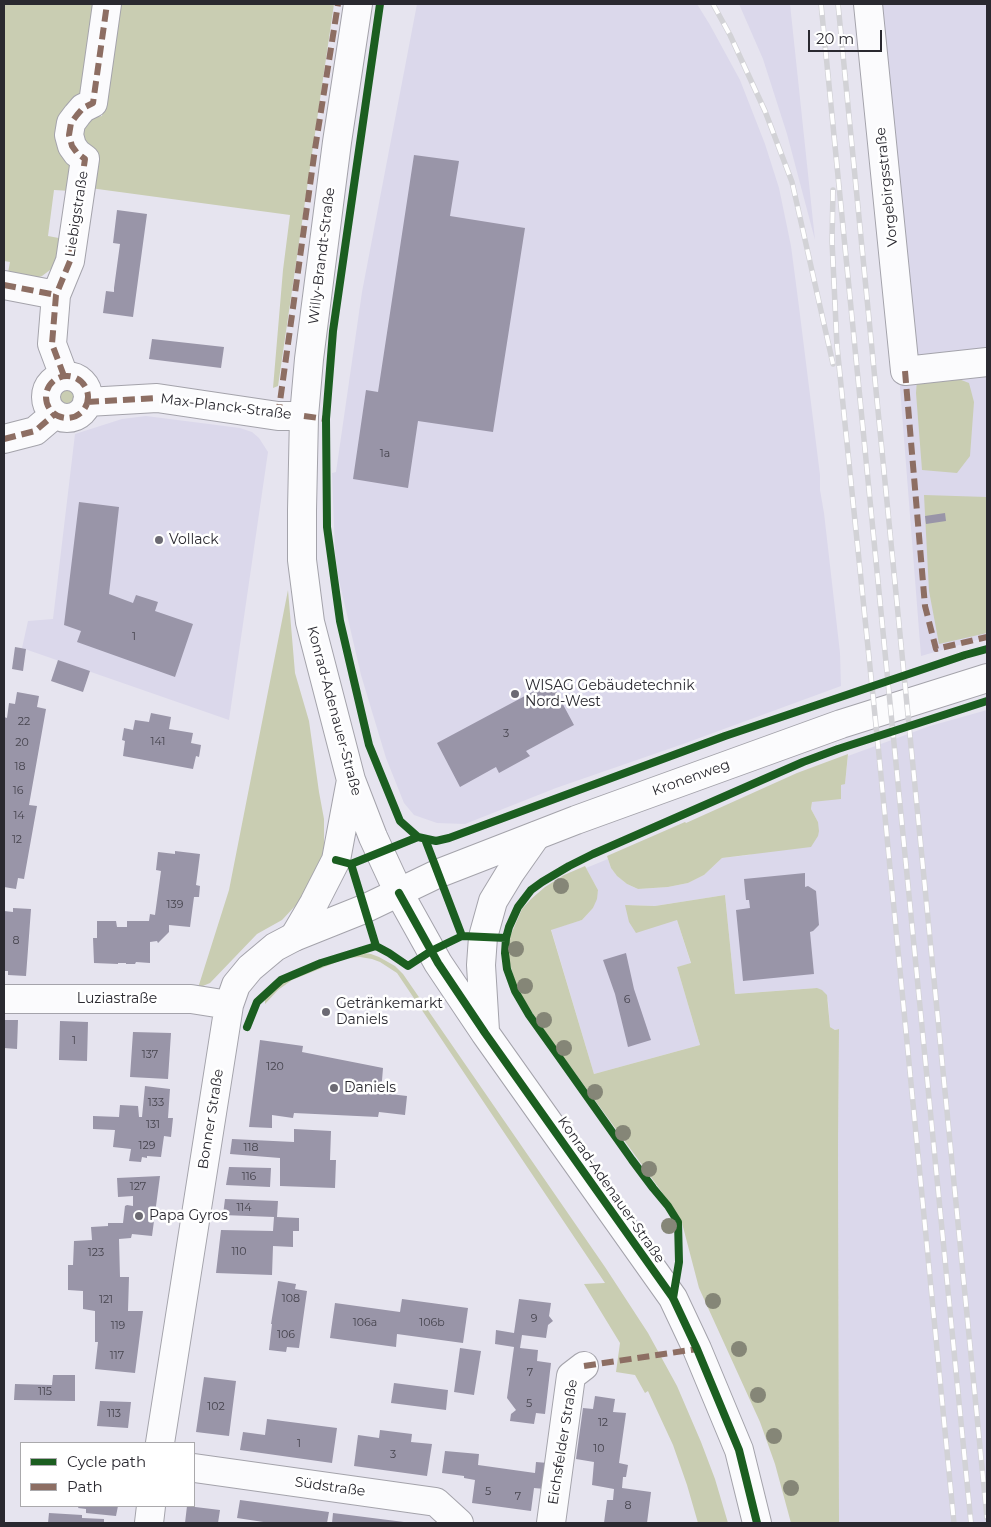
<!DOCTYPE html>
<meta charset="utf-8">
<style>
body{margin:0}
#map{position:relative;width:991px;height:1527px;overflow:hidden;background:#e6e4ef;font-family:Montserrat,sans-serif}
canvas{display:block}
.frame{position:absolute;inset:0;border:5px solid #2a2930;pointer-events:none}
.legend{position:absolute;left:20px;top:1442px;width:175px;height:65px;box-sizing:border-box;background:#fff;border:1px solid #aaa9ac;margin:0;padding:6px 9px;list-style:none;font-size:15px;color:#2a2930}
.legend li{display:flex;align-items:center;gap:10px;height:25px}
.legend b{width:25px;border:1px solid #aaa9ac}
.scale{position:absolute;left:808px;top:30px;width:74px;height:22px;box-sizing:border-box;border:2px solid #2a2930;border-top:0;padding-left:6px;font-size:15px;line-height:18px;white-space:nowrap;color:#2a2930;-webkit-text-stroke:4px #fff;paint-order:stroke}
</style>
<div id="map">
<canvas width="991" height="1527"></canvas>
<div class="frame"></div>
<ul class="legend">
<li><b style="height:6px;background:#1b5e20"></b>Cycle path</li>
<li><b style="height:6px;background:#8d6e63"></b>Path</li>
</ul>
<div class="scale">20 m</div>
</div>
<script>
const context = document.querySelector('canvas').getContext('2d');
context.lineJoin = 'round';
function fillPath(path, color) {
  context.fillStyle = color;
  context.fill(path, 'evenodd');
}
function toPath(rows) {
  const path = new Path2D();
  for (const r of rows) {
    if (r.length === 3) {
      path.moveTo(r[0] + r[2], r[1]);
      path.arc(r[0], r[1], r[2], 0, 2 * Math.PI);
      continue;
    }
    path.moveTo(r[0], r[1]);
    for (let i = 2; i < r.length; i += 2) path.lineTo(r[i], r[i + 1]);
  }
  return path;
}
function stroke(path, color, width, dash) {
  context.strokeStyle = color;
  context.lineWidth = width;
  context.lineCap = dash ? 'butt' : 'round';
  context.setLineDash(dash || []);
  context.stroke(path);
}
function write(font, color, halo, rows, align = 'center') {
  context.font = font + ' Montserrat,sans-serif';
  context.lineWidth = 5;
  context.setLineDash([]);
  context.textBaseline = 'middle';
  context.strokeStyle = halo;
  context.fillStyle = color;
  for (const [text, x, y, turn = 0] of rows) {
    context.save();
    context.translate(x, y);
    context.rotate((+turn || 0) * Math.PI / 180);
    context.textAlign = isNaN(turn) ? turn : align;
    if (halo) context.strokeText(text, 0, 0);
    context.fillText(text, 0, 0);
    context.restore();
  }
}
const built = toPath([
 [417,4,697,4,710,25,740,80,765,144,779,188,791,246,799,307,820,475,820,490,824,513,840,653,841,686,683,744,556,788,465,824,437,823,414,815,404,803,386,758,361,675,338,576,335,552,332,473,336,472,362,292],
 [739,4,790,4,815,240,787,134,763,59],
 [870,4,987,4,987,637,921,656],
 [146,416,240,428,252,432,259,438,268,452,229,720,22,648,28,621,53,619,75,434,122,419],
 [987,710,987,1523,839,1523,838,1147,839,1029,835,1030,830,1027,828,1000,817,988,735,994,725,895,655,906,629,905,677,920,691,964,677,967,700,1045,594,1074,551,929,582,920,593,908,598,890,586,868,608,859,611,868,617,876,627,884,638,889,668,887,688,883,704,875,722,858,749,855,818,822,811,809,812,802,845,783,848,756,930,726]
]);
const green = toPath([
 [4,4,98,4,72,164,71,191,54,190,48,236,64,239,57,260,50,270,42,276,30,280,7,278,10,262,4,261],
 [117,4,334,4,278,386,273,388,283,270,290,215,90,188,96,152,91,149,83,143,83,129,90,118,102,116],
 [951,376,969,383,974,402,970,456,957,473,922,470,916,393,917,379],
 [74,384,80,393,76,408,65,411,54,401,53,395,55,390,58,386],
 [924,495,987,497,987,633,939,644,929,591],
 [288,590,295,673,309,721,319,792,324,819,324,851,316,876,297,904,282,920,257,934,210,983,198,988,229,890],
 [848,754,845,784,841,785,841,799,812,802,811,809,818,822,819,831,818,836,811,847,722,858,704,875,688,883,668,887,638,889,627,884,617,876,611,868,607,856,685,822,686,823,797,773],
 [585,866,598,890,597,899,593,908,582,920,551,930,594,1074,700,1045,677,967,691,963,677,920,636,933,629,922,625,905,655,906,725,895,735,994,817,988,822,990,827,995,830,1027,835,1030,839,1029,838,1147,839,1523,791,1523,775,1464,760,1422,699,1288,682,1223,672,1206,546,1033,526,1003,516,985,508,957,509,939,522,909,531,899,545,887,564,875],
 [356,952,371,954,379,957,395,966,403,974,605,1267,648,1333,677,1386,701,1442,715,1479,728,1523,698,1523,687,1485,673,1445,648,1391,645,1393,635,1375,616,1372,620,1343,584,1284,605,1283,397,973,380,962,372,959,360,957,347,958,292,980,278,990,265,1004,265,998,268,993,284,980,335,958]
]);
const building = toPath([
 [414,155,459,161,450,216,525,228,493,432,418,421,408,488,353,479,366,390,378,392],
 [117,210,147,214,133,317,103,313,106,291,114,292,114,288,120,244,113,243],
 [152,339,224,347,221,368,149,359],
 [79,502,119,507,109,594,133,603,136,595,158,602,155,611,193,624,175,677,77,642,81,631,64,625],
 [945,513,946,521,926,524,925,516],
 [15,647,26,649,23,671,12,669],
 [58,660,90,671,83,692,51,681],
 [551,682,574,725,526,751,530,756,499,773,496,767,460,787,437,743],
 [17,692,39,696,37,707,46,709,29,805,37,806,24,879,18,878,16,889,4,887,4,717,7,718,9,703,15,704],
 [151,713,171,717,169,729,193,733,191,743,201,745,199,757,196,756,193,769,123,756,125,741,122,740,124,728,133,730,135,720,149,722],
 [175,851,200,854,196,885,200,886,199,897,194,897,190,927,169,925,169,932,158,943,157,941,150,942,150,963,136,962,135,964,126,964,126,963,118,963,118,964,94,963,93,938,97,938,97,921,116,921,117,927,127,927,127,921,149,921,150,914,155,915,161,871,156,870,158,852,175,854],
 [805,873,805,887,808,886,816,891,819,925,813,931,810,932,814,974,743,981,736,910,750,908,749,900,746,900,744,879],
 [13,908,31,909,26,976,8,975,8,971,4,971,4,911,13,912],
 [626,953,634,989,651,1040,628,1047,615,994,603,960],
 [4,1020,18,1020,17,1049,4,1048],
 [60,1021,88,1022,87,1061,59,1060],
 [133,1032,171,1033,168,1079,130,1077],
 [260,1040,303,1046,302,1052,383,1068,381,1093,407,1096,405,1115,379,1112,378,1117,294,1113,293,1118,272,1115,272,1128,249,1127],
 [145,1086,170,1089,168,1118,173,1118,171,1137,164,1136,161,1157,147,1156,147,1158,142,1157,141,1162,129,1161,131,1149,113,1147,115,1130,93,1129,93,1116,119,1117,120,1105,138,1106,139,1117,142,1117],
 [294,1129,331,1131,330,1160,336,1160,335,1188,280,1186,280,1158,230,1154,232,1139,294,1142],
 [229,1167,271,1168,270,1187,226,1185],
 [160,1176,152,1236,132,1234,131,1238,119,1239,120,1277,129,1277,128,1311,143,1311,135,1373,95,1369,98,1342,95,1342,95,1311,83,1309,83,1291,68,1290,68,1265,73,1265,74,1241,92,1240,91,1227,108,1226,108,1223,123,1223,125,1206,127,1205,133,1206,133,1196,118,1197,117,1178],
 [225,1199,278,1201,277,1217,299,1218,299,1231,293,1231,293,1247,273,1246,272,1275,216,1273,221,1230,273,1231,274,1217,223,1215],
 [278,1281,296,1284,295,1289,307,1291,299,1348,287,1347,286,1352,269,1350,272,1324,271,1324],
 [402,1299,468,1308,463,1343,397,1334,396,1347,330,1338,335,1303,400,1312],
 [519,1299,551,1303,549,1316,553,1321,548,1325,546,1338,522,1335,520,1348,538,1350,537,1361,551,1363,545,1414,536,1413,534,1424,510,1421,511,1414,516,1410,507,1398,514,1347,495,1344,496,1330,514,1333],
 [460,1348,481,1351,474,1395,454,1392],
 [53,1375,75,1375,75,1401,14,1400,15,1384,52,1385],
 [204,1377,236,1381,229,1436,196,1432],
 [394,1383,448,1390,446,1410,391,1403],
 [595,1396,615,1399,613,1412,626,1413,619,1463,628,1465,626,1477,623,1477,622,1488,651,1492,647,1523,604,1523,607,1500,613,1500,614,1489,592,1485,594,1462,576,1459,583,1408,593,1409],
 [100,1401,131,1402,128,1428,97,1426],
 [267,1419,337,1428,332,1463,240,1450,243,1432,265,1435],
 [380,1430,412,1434,411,1442,432,1444,427,1476,354,1466,358,1435,379,1438],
 [445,1451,479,1454,478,1465,535,1473,536,1462,548,1463,545,1489,534,1488,531,1511,472,1503,475,1480,464,1478,464,1476,442,1473],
 [240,1500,329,1512,327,1523,270,1523,237,1518],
 [79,1506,118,1506,116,1516,86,1513,86,1509,78,1508],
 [187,1506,220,1510,218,1523,185,1523],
 [49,1513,82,1515,82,1518,104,1519,104,1523,48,1523],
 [333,1513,404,1522,404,1523,332,1523]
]);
const minor = toPath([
 [868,4,905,371,987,362],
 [4,285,56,295],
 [64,376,52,344,56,295,70,261,85,159,77,153,72,146,69,135,71,123,77,115,83,108,93,103,107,4],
 [67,397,21],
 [87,402,157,398,278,416,304,416],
 [4,439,35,431,55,414],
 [4,999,191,999,229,1005],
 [160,1443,229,1005,236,985,250,968,275,947,294,937,364,909,437,874,576,820,841,724,987,678],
 [194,1468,436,1502,459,1523],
 [149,1523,151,1506],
 [551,1523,571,1376,584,1366]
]);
const major = toPath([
 [358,4,337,142,309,359,304,416,302,510,302,560,310,622,351,780,373,837,399,893,438,963,485,1033,673,1298,697,1349,739,1450,757,1523],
 [294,937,314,903,336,860,351,780],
 [485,1031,481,965,483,937,493,901,510,873,536,836]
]);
const rail = toPath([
 [713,4,730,35,765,111,792,182,833,364],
 [821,4,971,1523],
 [838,4,987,1518],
 [833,190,832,241,837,346,878,745,954,1523]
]);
const quiet = toPath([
 [4,285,56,295],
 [905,371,925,606,936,649,987,637],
 [64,376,52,344,56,295,70,261,85,159,77,153,72,146,69,135,71,123,77,115,83,108,93,103,107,4],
 [67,397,21],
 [87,402,157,398],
 [278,416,315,149,338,4],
 [304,416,326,419],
 [4,439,35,431,55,414],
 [584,1366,697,1349]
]);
const cycleway = toPath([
 [380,4,333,331,326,419,327,527,340,621,369,745,400,821,418,837],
 [425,839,462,936,506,938],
 [336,860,351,864,418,837,436,841,449,838,725,736,965,655,987,649],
 [351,864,376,946],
 [399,893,438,963,485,1033,673,1298,697,1349,739,1450,757,1523],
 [247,1027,257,1002,281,980,321,963,376,946,389,953,408,966,431,951,462,936],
 [673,1298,679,1262,678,1222,668,1206,653,1188,632,1160,559,1057,529,1015,515,991,507,969,505,953,506,938,509,927,518,907,531,890,542,882,569,866,593,854,803,762,838,749,987,701]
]);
const trees = [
 [561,886],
 [516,949],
 [525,986],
 [544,1020],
 [564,1048],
 [595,1092],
 [623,1133],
 [649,1169],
 [669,1226],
 [713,1301],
 [739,1349],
 [758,1395],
 [774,1436],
 [791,1488]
];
const markers = [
 [159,540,5,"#6c6a73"],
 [515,694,5,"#6c6a73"],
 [326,1012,5,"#6c6a73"],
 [334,1088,5,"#6c6a73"],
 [139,1216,5,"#6c6a73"]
];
const numberNames = [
 ["1a",385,454],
 ["1",134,637],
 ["22",24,722],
 ["3",506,734],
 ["141",158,742],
 ["20",22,743],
 ["18",20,767],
 ["16",18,791],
 ["14",19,816],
 ["12",17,840],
 ["139",175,905],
 ["8",16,941],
 ["6",627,1000],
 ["1",74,1041],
 ["137",150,1055],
 ["120",275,1067],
 ["133",156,1103],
 ["131",153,1125],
 ["129",147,1146],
 ["118",251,1148],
 ["116",249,1177],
 ["127",138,1187],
 ["114",244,1208],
 ["110",239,1252],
 ["123",96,1253],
 ["108",291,1299],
 ["121",106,1300],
 ["9",534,1319],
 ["106a",365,1323],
 ["106b",432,1323],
 ["119",118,1326],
 ["106",286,1335],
 ["117",117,1356],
 ["7",530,1373],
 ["115",45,1392],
 ["5",529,1404],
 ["102",216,1407],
 ["113",114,1414],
 ["12",603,1423],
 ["1",299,1444],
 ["10",599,1449],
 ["3",393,1455],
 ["5",488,1492],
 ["7",518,1497],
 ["8",628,1506]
];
const streetNames = [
 ["Vorgebirgsstraße",887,187,-96],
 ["Liebigstraße",77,214,-81],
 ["Willy-Brandt-Straße",322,256,-83],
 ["Max-Planck-Straße",226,407,7],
 ["Konrad-Adenauer-Straße",334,711,75],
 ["Kronenweg",691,778,-20],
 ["Luziastraße",117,999],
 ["Bonner Straße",211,1119,-81],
 ["Konrad-Adenauer-Straße",611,1190,55],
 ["Eichsfelder Straße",563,1442,-81],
 ["Südstraße",330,1487,8]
];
const poiNames = [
 ["Vollack",169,540],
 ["WISAG Gebäudetechnik",525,686],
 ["Nord-West",525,702],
 ["Getränkemarkt",336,1004],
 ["Daniels",336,1020],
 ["Daniels",344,1088],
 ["Papa Gyros",149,1216]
];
fillPath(built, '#dbd8eb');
fillPath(green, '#c9cdb2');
fillPath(building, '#9995a8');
stroke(minor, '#a4a3ab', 30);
stroke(major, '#a4a3ab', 30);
stroke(minor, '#fbfbfd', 28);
stroke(major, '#fbfbfd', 28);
stroke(rail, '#d2d2d6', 5.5);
stroke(rail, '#fff', 4, [11]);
stroke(quiet, '#8d6e63', 6, [12, 6]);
stroke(cycleway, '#1b5e20', 8);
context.fillStyle = '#858677';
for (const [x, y] of trees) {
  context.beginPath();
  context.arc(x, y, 8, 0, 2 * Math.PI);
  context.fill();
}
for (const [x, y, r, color] of markers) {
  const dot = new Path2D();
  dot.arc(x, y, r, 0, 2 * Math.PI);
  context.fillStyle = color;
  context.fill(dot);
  stroke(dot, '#fff', 2);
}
write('11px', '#46444e', null, numberNames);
write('14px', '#2a2930', '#fff', streetNames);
write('14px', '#2a2930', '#fff', poiNames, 'left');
</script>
